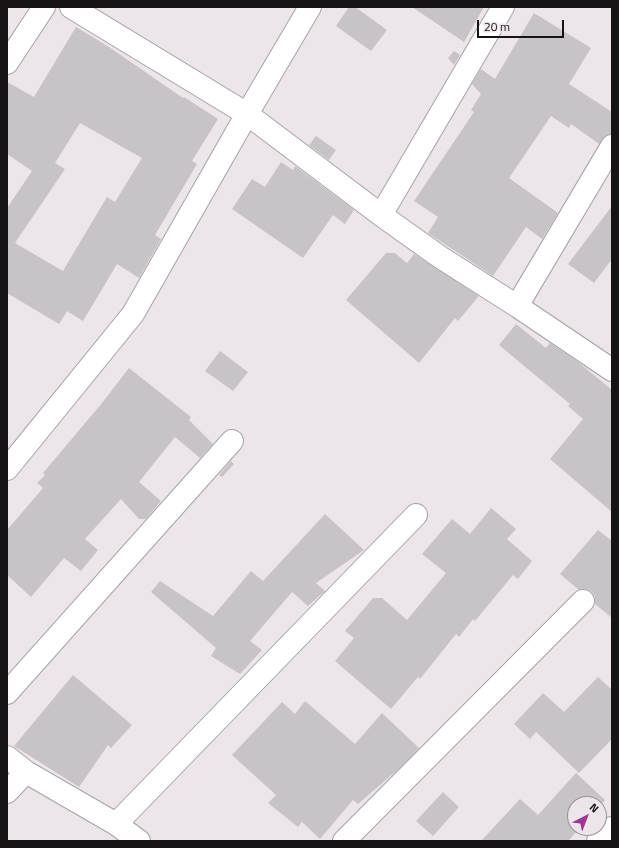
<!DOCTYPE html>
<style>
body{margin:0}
#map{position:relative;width:619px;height:848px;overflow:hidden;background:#ece6eb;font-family:"Titillium Web",sans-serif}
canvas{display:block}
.frame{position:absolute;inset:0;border:8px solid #151314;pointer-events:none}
.north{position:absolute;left:567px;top:796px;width:40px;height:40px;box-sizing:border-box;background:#ece6eb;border:1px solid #969295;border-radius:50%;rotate:42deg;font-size:11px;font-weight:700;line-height:16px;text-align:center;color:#151314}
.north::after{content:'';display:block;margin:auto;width:14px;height:18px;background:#a13392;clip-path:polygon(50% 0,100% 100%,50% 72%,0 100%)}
.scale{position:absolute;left:477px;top:20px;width:87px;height:18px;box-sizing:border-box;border:2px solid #151314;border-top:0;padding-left:5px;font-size:12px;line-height:14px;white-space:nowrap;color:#151314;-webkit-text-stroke:3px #ece6eb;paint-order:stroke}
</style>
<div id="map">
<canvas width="619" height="848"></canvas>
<div class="frame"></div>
<div class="north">N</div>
<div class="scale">20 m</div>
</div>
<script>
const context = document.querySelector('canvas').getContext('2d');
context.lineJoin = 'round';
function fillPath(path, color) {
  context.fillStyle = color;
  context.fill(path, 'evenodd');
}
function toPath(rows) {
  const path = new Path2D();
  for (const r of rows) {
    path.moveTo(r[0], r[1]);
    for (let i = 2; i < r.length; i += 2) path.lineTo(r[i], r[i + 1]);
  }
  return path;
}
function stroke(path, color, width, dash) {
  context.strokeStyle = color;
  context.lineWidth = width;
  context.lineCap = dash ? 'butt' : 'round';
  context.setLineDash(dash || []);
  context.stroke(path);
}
const building = toPath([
 [349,7,355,7,387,30,371,51,336,26],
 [412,7,484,7,464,42],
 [534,13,591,48,569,84,612,112,612,134,606,135,599,144,571,124,569,128,551,116,509,178,558,213,542,239,526,227,493,276,428,233,438,217,414,201,474,112,471,110,481,94,472,84,481,69,495,79],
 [76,27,109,47,183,98,184,97,218,119,192,161,197,164,155,235,161,239,139,278,117,264,83,321,67,311,59,324,7,293,7,208,32,171,7,154,7,82,34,97],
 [80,123,142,158,115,202,107,197,63,271,15,243,65,169,55,163],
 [454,51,460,55,454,65,448,58],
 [316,136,336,150,329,160,309,145],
 [281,162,293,170,295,166,354,210,345,224,333,215,303,258,232,209,252,179,265,187],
 [612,206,612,259,594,283,568,264],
 [386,253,395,253,407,263,414,254,479,296,458,321,455,318,419,363,346,300],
 [516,324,546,348,550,343,578,362,612,390,612,512,550,459,583,419,568,406,570,404,499,345],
 [220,351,248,372,233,391,205,371],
 [129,368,191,417,189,420,213,444,200,458,175,437,139,482,161,501,146,519,139,519,121,499,85,539,98,550,81,571,64,558,31,597,7,575,7,530,43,488,37,483,45,475,43,473,102,403],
 [231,461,234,464,222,477,219,475],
 [491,508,516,529,507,539,532,561,518,579,513,575,475,621,473,619,459,637,456,634,420,679,418,677,391,709,335,661,354,638,345,631,373,598,382,598,407,620,446,573,422,554,452,519,470,534],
 [325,514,364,550,316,583,325,591,308,606,292,592,250,641,262,650,240,674,211,656,216,648,151,592,160,581,213,616,251,571,263,581],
 [598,530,612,541,612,618,595,604,595,597,592,592,586,589,579,590,560,574],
 [73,675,132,725,111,748,108,745,79,787,14,746],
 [598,677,612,690,612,739,579,773,536,732,530,739,514,724,543,693,564,712],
 [305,701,355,744,382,713,419,748,402,766,358,804,353,800,320,839,302,822,298,827,268,803,276,795,232,755,282,702,295,714],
 [576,773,605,800,599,807,599,804,575,804,575,828,580,828,568,841,481,841,520,799,538,815],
 [443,792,459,807,433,836,416,821]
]);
const street = toPath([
 [71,7,247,114,381,215,440,257,517,306,612,370],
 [7,63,44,7],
 [381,215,503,7],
 [517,306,612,146],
 [7,469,133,314,247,114,310,7],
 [7,693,232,441],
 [7,757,26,772,116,824,139,841],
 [7,792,26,772],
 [116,824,416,515],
 [344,841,583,601],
 [598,841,612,828]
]);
fillPath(building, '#c8c3c7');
stroke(street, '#a7a2a6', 24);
stroke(street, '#fff', 22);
</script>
